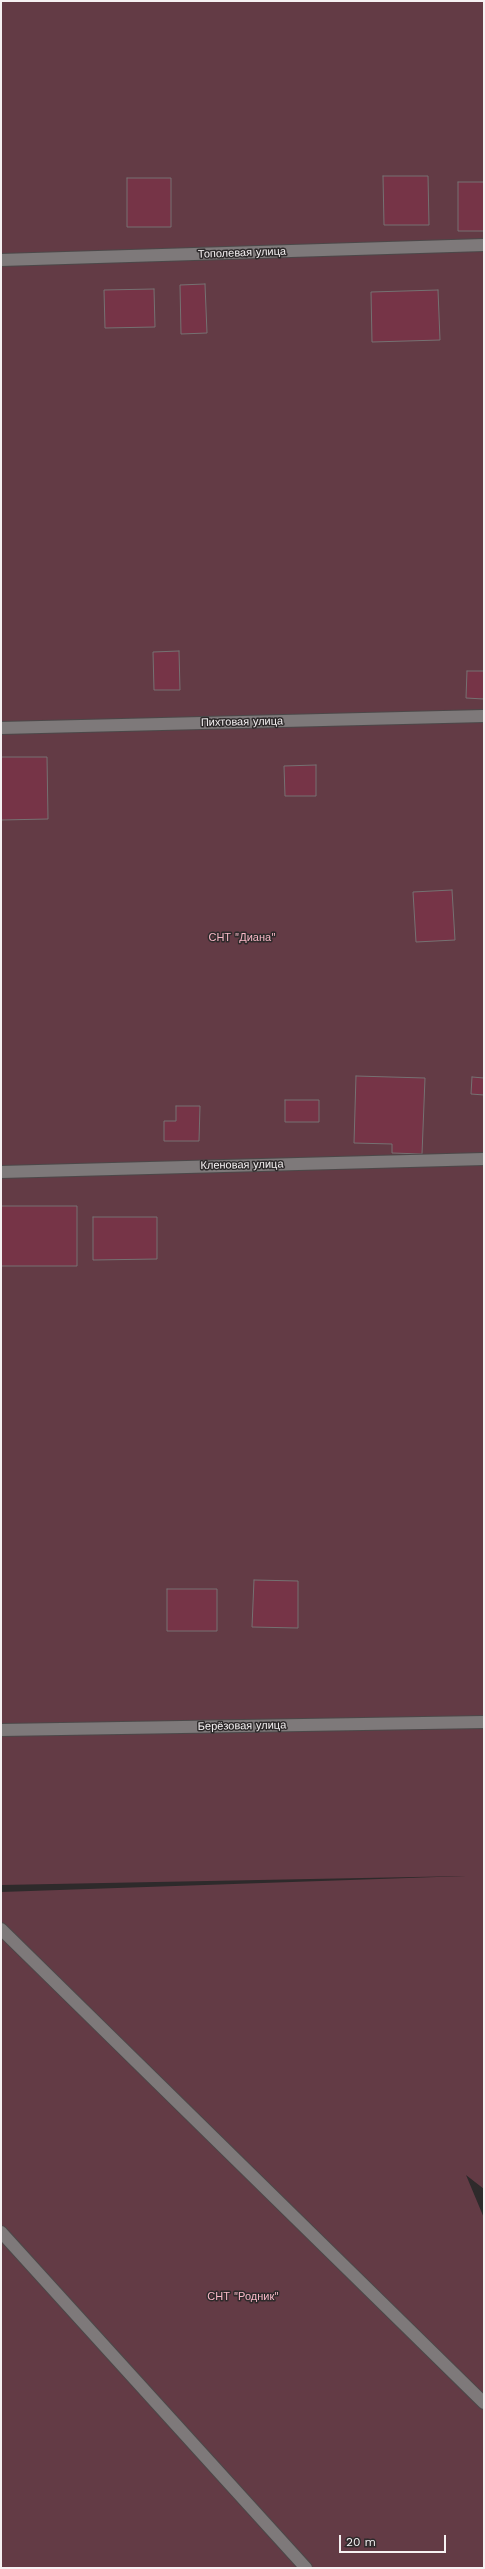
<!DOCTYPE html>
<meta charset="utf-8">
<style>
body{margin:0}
#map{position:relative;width:485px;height:2569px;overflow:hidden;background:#2e2a2b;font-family:"Work Sans",sans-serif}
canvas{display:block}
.frame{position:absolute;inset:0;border:2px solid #f5f1f2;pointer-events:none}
.scale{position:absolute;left:339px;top:2535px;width:107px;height:18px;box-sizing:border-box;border:2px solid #f5f1f2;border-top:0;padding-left:5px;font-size:12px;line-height:14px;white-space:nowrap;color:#f5f1f2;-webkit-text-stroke:3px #2e2a2b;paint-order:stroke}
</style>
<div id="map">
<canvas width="485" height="2569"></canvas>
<div class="frame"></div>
<div class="scale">20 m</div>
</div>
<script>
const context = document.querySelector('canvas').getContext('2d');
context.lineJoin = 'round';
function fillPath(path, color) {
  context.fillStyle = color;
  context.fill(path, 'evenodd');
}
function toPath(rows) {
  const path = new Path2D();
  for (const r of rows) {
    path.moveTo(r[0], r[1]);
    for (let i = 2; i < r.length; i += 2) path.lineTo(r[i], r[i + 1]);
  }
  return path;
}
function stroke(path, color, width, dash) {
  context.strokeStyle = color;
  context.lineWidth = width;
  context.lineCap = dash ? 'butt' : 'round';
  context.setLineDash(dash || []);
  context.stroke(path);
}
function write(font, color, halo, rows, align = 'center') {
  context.font = font + ' "Work Sans",sans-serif';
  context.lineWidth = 3;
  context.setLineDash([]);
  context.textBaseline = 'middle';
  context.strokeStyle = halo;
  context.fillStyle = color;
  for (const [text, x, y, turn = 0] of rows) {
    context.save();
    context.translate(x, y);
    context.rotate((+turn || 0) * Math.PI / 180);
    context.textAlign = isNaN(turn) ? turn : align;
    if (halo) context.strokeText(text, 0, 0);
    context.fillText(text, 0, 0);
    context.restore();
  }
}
const green = toPath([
 [1,1,484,1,484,2189,466,2175,484,2218,484,2568,1,2568,1,1892,466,1876,1,1885]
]);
const building = toPath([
 [383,176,428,176,429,225,384,225,383,176],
 [127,178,171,178,171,227,127,227,127,178],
 [458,182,484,182,484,231,458,231,458,182],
 [205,284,207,333,181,334,180,285,205,284],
 [154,289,155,327,105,328,104,290,154,289],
 [438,290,440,340,372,342,371,292,438,290],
 [179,651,180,690,154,690,153,652,179,651],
 [467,671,484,671,484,699,466,698,467,671],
 [1,757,47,757,48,819,1,820,1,757],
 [316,765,316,796,285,796,284,766,316,765],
 [452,890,455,940,416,942,413,892,452,890],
 [356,1076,425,1078,422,1154,392,1153,392,1144,354,1143,356,1076],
 [472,1077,484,1078,484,1095,471,1094,472,1077],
 [285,1100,319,1100,319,1122,285,1122,285,1100],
 [176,1106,200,1106,199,1141,164,1141,164,1121,176,1121,176,1106],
 [1,1206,77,1206,77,1266,1,1266,1,1206],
 [93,1217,157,1217,157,1259,93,1260,93,1217],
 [254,1580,298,1581,298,1628,252,1627,254,1580],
 [167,1589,217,1589,217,1631,167,1631,167,1589]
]);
const minor = toPath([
 [1,260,484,245],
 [1,728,484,716],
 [1,1172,484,1159],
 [1,1730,484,1722],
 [1,1929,484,2403],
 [1,2232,306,2568]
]);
const streetNames = [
 ["Тополевая улица",242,253,-2],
 ["Пихтовая улица",242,722,-1],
 ["Кленовая улица",242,1165,-1],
 ["Берёзовая улица",242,1726,-1]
];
const parkNames = [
 ["СНТ \"Диана\"",242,938],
 ["СНТ \"Родник\"",243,2297]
];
fillPath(green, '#633b45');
fillPath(building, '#763447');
stroke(building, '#767172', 1);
stroke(minor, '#4c4849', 14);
stroke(minor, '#7e797a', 12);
write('11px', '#f5f1f2', '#2e2a2b', streetNames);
write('11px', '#f8b9c7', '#2e2a2b', parkNames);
</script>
